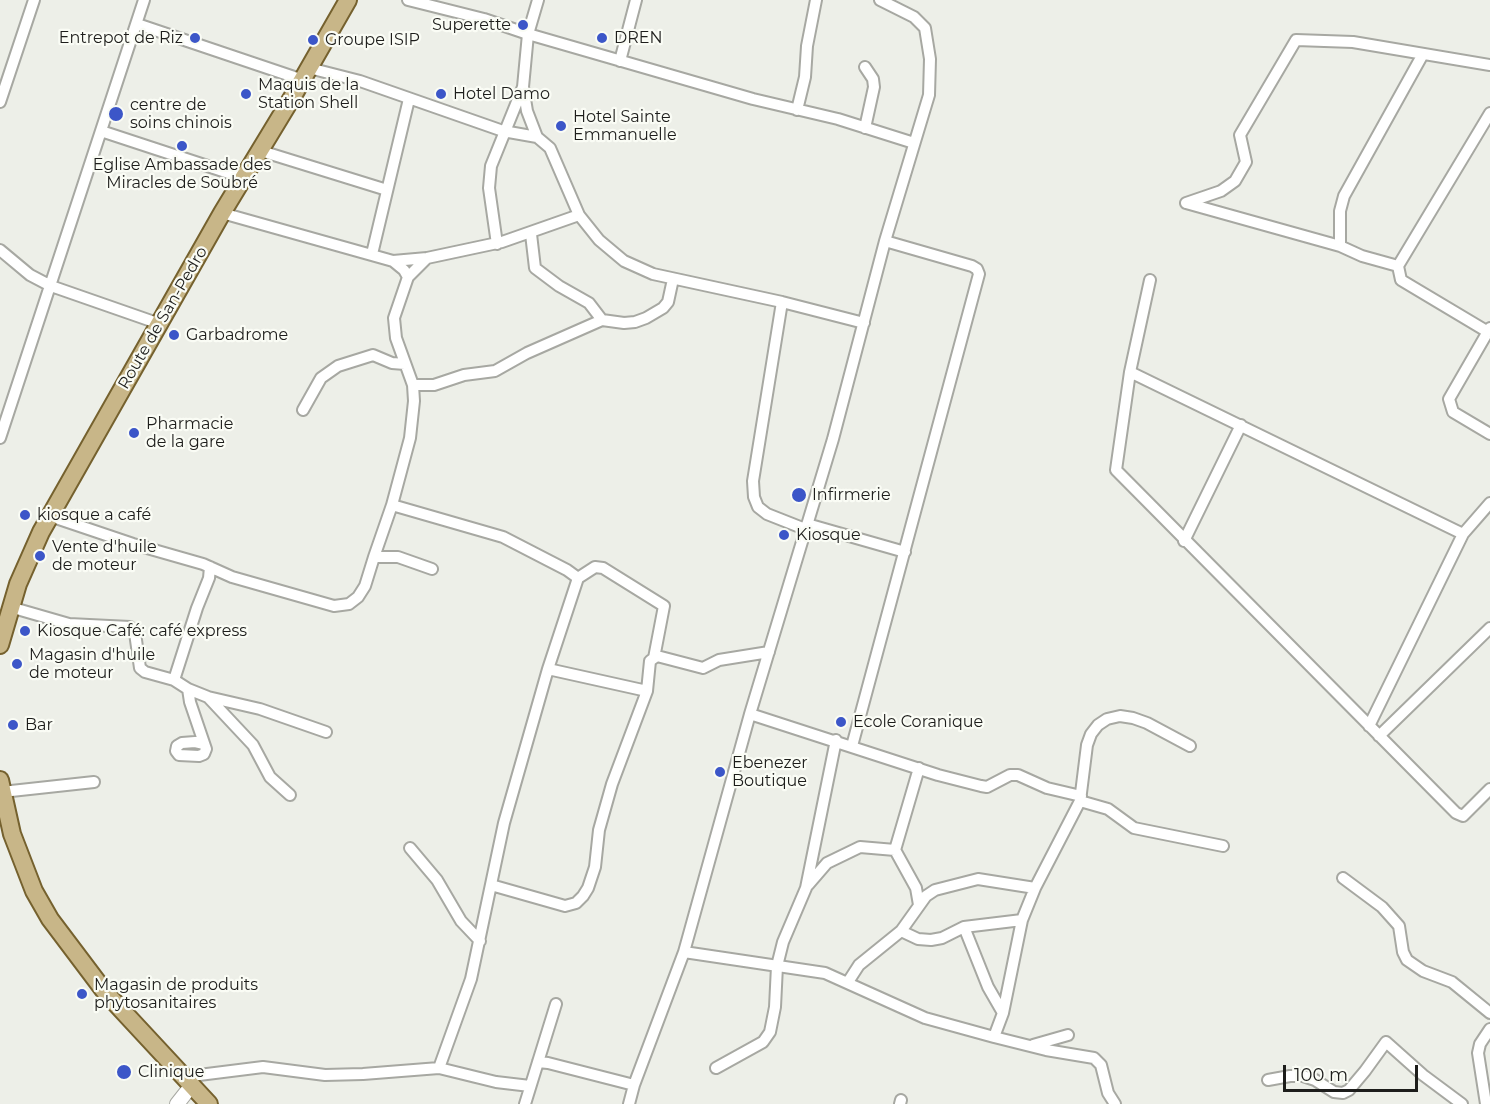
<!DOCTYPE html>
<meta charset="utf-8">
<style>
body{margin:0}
#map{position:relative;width:1490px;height:1104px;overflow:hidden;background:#edefe8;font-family:Montserrat,sans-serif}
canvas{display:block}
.scale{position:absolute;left:1283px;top:1065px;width:135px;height:27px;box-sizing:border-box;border:3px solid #1d1d1b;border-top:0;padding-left:8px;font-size:18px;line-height:21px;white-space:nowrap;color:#1d1d1b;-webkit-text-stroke:4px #fafcf5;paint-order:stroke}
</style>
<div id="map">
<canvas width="1490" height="1104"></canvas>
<div class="scale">100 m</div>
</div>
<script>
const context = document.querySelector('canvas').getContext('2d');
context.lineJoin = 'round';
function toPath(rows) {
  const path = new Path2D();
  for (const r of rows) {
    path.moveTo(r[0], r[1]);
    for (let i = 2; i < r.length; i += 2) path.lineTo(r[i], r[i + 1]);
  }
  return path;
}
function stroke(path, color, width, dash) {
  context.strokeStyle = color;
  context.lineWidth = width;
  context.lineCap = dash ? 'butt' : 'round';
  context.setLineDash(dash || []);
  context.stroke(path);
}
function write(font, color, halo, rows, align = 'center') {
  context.font = font + ' Montserrat,sans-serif';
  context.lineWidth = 4.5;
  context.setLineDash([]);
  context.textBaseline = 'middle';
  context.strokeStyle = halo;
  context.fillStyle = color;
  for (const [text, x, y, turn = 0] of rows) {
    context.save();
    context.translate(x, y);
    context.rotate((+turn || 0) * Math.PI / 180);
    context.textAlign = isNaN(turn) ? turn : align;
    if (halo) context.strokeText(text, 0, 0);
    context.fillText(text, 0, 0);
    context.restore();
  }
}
const minor = toPath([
 [408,0,484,19,528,34,753,99,838,119,914,143],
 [137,24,303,80],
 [620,61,636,0],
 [309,68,360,81,503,131,537,137,550,148,579,215,599,240,624,261,653,274,782,302,864,323],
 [523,87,527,111,537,137],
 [0,102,34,0],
 [797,110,805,77,807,46,816,0],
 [865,128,874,87,873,79,865,67],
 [101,131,244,178],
 [261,151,387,190],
 [1186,203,1221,191,1235,181,1246,162,1240,135,1296,40,1353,42,1490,65],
 [1186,203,1340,246,1362,256,1398,266,1401,280,1488,332],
 [222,213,393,261,404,270,408,277],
 [531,234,535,268,559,286,589,303,602,320],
 [497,244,489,188,491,166,523,87,528,34,538,0],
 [1340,246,1340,211,1344,196,1423,54],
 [0,250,30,275,51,286,160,324],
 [372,254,409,99],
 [393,261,427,258,502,242,579,215],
 [1398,266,1490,113],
 [1150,280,1130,372,1116,470,1456,813,1463,816,1490,789],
 [782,302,753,481,754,497,758,507,767,514,805,529],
 [1490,328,1449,399,1453,412,1490,434],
 [1130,372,1463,534],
 [413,385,434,385,464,375,495,371,527,353,602,320,624,323,635,322,646,318,663,308,668,302,673,279],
 [303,410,321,378,338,366,373,355,392,363,405,364],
 [0,438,144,0],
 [50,516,133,544,203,564,232,577,334,606,349,604,358,597,365,586,374,557,398,557,432,569],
 [807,524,905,552],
 [1184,541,1241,425],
 [374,557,392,505],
 [10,607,69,624,130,627,135,633,140,668,145,672,174,680,188,689,208,697,260,709,326,732],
 [654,658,657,656,703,668,719,660,769,652],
 [548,669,647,691],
 [174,680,197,608,209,578,210,567],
 [188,689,190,702,206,749,204,754,199,756,179,755,176,751,177,746,182,743,195,742,204,744],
 [208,697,253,745,270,777,290,795],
 [750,714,938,775,981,786,987,787,1010,775,1018,775,1047,788,1081,796],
 [1369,726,1463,534,1490,503],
 [1379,736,1490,628],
 [852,746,979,274,977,269,972,266,885,241],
 [919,768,895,850,916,888,919,905],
 [2,792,94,782],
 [1080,801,1108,809,1134,828,1223,846],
 [410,848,437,880,461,921,480,941],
 [1343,878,1382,907,1399,926,1403,952,1407,960,1423,971,1452,982,1490,1013],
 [491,885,565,906,576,903,583,896,588,888,595,867,599,830,612,784,647,691,650,661,654,658,664,606,603,568,595,567,578,578],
 [808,885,827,863,860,847,895,850],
 [964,927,988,987,1003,1013],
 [901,931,918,939,931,940,942,938,964,927,1022,920],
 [684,952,750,714,833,439,885,241,929,95,930,59,925,28,914,17,880,0],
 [848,982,859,965,901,931,926,896,935,890,978,879,1035,888],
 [994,1037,1046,1050,1094,1058,1101,1065,1108,1093,1115,1104],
 [1033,1045,1068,1035],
 [538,1062,548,1063,634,1085,684,952,825,973,925,1018,994,1037,1003,1013,1022,920,1035,888,1080,801,1087,745,1091,734,1098,725,1107,719,1120,716,1133,718,1147,723,1190,746],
 [439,1068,496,1082,530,1086],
 [716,1068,763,1042,770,1032,775,1007,777,966,783,942,806,888,836,740],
 [183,1077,263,1067,325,1075,363,1074,439,1068,471,979,504,823,548,669,578,578,567,570,503,537,392,505,410,438,414,401,413,385,396,338,394,318,408,277,427,258],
 [1268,1080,1290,1076,1303,1076,1315,1080,1334,1092,1343,1093,1349,1090,1365,1071,1386,1042,1423,1075,1462,1104],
 [525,1104,556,1004],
 [629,1104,634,1085],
 [900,1104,901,1100],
 [1486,1104,1478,1053,1480,1044,1490,1029]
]);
const tertiary = toPath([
 [177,1104,192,1085]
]);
const primary = toPath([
 [0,645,18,584,41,532,222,213,293,96,348,0],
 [0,780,12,834,34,891,50,919,105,992,209,1104]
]);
const markers = [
 [523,25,6,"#3c56c8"],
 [195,38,6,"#3c56c8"],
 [602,38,6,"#3c56c8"],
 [313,40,6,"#3c56c8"],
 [246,94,6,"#3c56c8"],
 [441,94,6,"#3c56c8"],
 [116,114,8,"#3c56c8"],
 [561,126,6,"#3c56c8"],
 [182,146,6,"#3c56c8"],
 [174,335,6,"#3c56c8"],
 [134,433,6,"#3c56c8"],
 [799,495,8,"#3c56c8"],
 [25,515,6,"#3c56c8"],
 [784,535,6,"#3c56c8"],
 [40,556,6,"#3c56c8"],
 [25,631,6,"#3c56c8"],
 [17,664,6,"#3c56c8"],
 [841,722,6,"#3c56c8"],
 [13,725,6,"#3c56c8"],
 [720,772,6,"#3c56c8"],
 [82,994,6,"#3c56c8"],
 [124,1072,8,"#3c56c8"]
];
const poiNames = [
 ["Superette",511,25,"right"],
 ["Entrepot de Riz",183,38,"right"],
 ["DREN",614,38],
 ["Groupe ISIP",325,40],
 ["Maquis de la",258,85],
 ["Station Shell",258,103],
 ["Hotel Damo",453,94],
 ["centre de",130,105],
 ["soins chinois",130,123],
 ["Hotel Sainte",573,117],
 ["Emmanuelle",573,135],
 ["Eglise Ambassade des",182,165,"center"],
 ["Miracles de Soubré",182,183,"center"],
 ["Garbadrome",186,335],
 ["Pharmacie",146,424],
 ["de la gare",146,442],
 ["Infirmerie",812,495],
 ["kiosque a café",37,515],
 ["Kiosque",796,535],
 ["Vente d'huile",52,547],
 ["de moteur",52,565],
 ["Kiosque Café: café express",37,631],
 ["Magasin d'huile",29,655],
 ["de moteur",29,673],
 ["Ecole Coranique",853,722],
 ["Bar",25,725],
 ["Ebenezer",732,763],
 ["Boutique",732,781],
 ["Magasin de produits",94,985],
 ["phytosanitaires",94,1003],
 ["Clinique",138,1072]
];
const streetNames = [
 ["Route de San-Pedro",163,318,-60]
];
stroke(minor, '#a7a8a2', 14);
stroke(tertiary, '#a7a8a2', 16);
stroke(primary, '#75612e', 20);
stroke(minor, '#fff', 10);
stroke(tertiary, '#fff', 14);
stroke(primary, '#c8b688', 16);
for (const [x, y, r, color] of markers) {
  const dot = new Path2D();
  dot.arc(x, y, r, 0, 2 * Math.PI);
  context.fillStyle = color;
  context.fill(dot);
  stroke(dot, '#fafcf5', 2);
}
write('16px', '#1d1d1b', '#fafcf5', poiNames, 'left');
write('16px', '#1d1d1b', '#fafcf5', streetNames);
</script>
